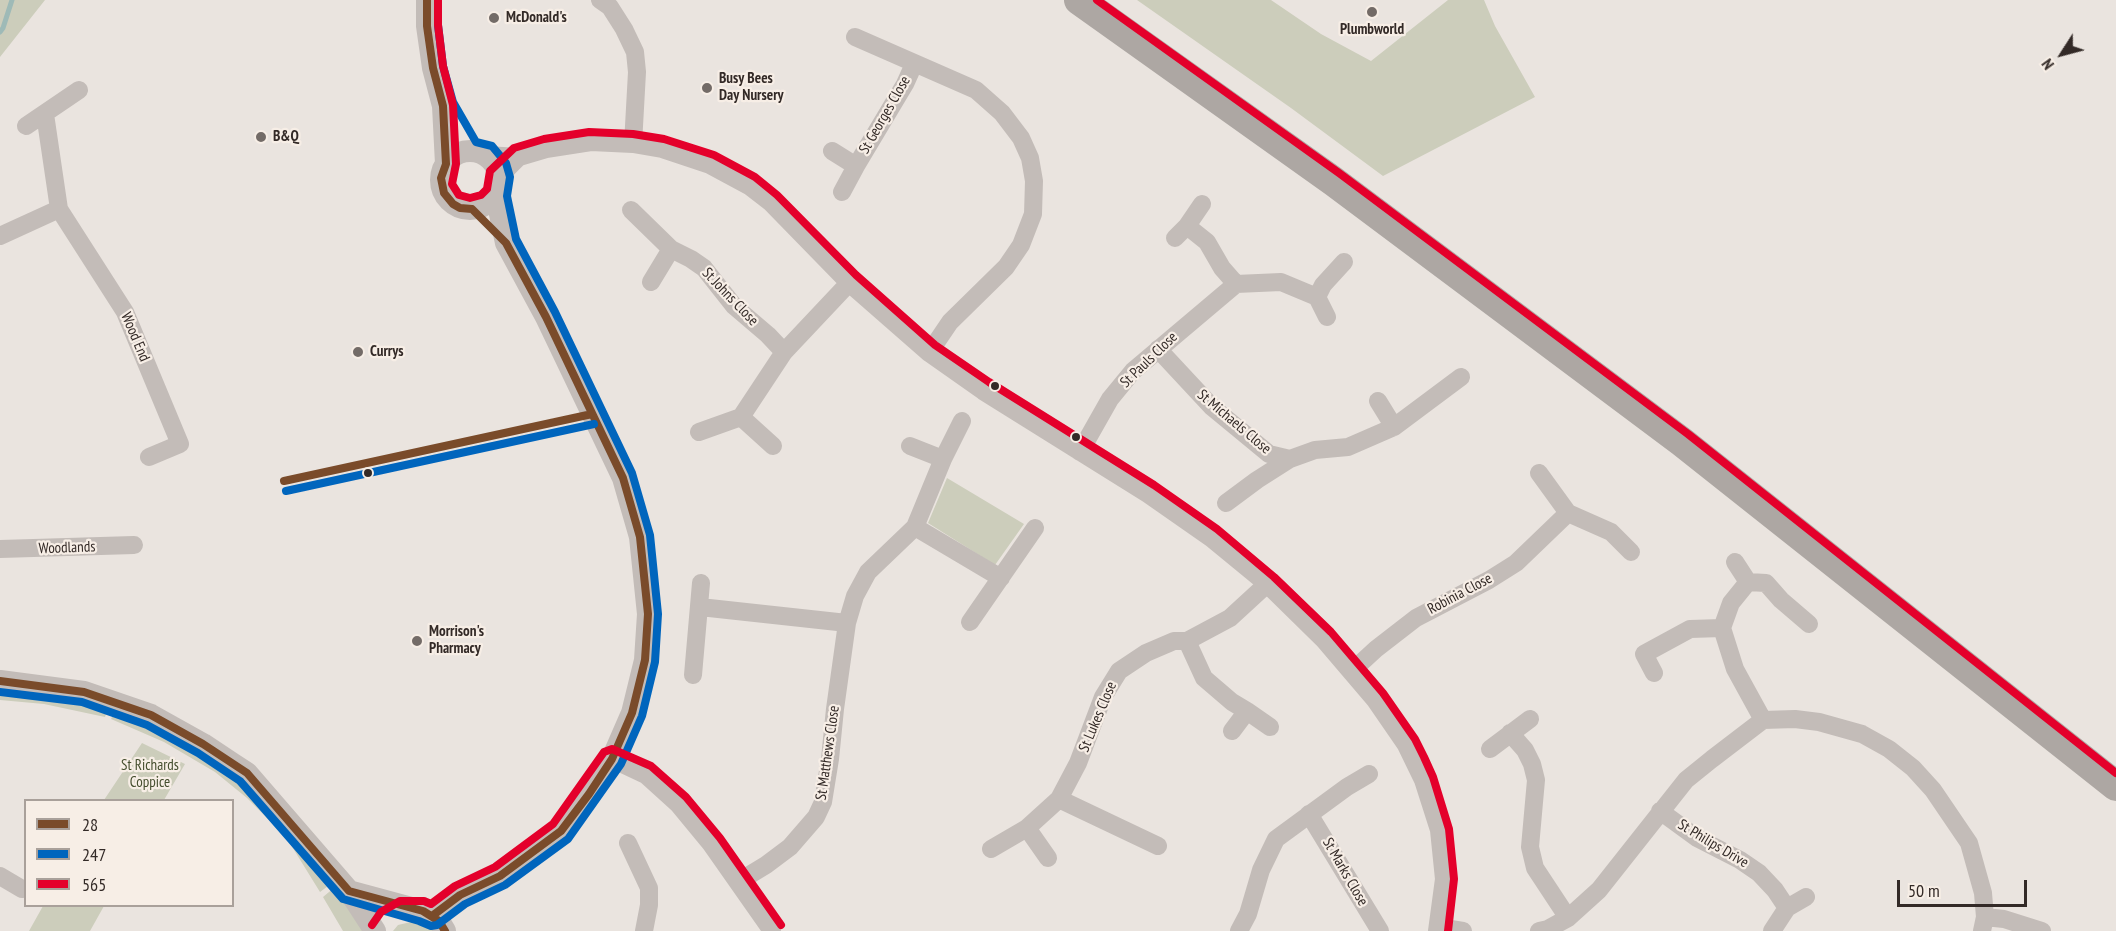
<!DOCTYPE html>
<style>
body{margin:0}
#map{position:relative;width:2116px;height:931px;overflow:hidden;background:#eae4df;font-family:"PT Sans Narrow",sans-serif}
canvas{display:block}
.legend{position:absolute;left:24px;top:799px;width:210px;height:108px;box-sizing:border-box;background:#f7eee6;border:2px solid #a9a09a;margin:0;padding:8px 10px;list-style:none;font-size:18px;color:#332a27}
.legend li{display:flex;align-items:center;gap:12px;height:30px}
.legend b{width:30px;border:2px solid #a9a09a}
.north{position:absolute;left:2032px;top:24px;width:60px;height:60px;-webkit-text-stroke:4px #f7eee6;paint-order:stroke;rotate:234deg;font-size:16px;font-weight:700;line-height:24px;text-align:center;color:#332a27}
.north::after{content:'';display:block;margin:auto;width:21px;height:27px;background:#332a27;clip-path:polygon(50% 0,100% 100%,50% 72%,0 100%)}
.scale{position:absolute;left:1897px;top:880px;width:130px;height:27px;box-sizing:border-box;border:3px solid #332a27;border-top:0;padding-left:8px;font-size:18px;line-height:21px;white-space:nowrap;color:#332a27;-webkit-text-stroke:4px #f7eee6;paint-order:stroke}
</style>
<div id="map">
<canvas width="2116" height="931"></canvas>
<ul class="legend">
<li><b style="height:8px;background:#7a4b2a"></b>28</li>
<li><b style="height:8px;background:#0065bd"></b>247</li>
<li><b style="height:8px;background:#e4002b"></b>565</li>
</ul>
<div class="north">N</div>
<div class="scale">50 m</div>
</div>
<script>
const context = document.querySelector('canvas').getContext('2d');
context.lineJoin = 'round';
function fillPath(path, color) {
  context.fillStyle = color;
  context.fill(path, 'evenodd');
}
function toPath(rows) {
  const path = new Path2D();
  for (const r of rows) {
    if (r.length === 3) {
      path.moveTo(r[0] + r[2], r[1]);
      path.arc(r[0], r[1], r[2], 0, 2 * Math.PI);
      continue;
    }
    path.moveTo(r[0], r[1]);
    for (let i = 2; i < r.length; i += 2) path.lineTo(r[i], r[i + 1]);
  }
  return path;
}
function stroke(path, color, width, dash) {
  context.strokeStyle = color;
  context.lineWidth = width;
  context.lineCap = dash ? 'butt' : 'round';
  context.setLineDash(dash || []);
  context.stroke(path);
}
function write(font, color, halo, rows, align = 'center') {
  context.font = font + ' "PT Sans Narrow",sans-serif';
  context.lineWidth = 4.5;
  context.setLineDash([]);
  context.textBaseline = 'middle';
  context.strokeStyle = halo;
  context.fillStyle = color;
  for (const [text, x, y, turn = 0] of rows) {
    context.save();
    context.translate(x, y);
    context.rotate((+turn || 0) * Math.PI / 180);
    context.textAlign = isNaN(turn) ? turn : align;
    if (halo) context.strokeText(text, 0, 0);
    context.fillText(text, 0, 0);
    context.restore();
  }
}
const green = toPath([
 [0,0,45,0,0,57],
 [1137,0,1271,0,1321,34,1371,61,1448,0,1484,0,1495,26,1535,97,1383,176,1291,108],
 [947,478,1024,524,995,565,928,523],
 [0,693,56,699,107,711,105,717,44,704,0,700],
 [114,713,177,741,220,767,267,808,332,883,320,892,286,837,247,798,215,772,164,742,111,719],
 [142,743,185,764,164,800,104,800],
 [335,887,363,931,343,931,323,897],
 [43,906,104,906,90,931,29,931],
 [415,921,424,923,433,931,393,931,398,925]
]);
const stream = toPath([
 [0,32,3,28,12,0]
]);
const minor = toPath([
 [600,0,610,7,624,29,635,52,637,72,633,144],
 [855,37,976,90,1002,113,1021,138,1030,158,1034,181,1033,214,1021,245,1006,267,950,322,929,353],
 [45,114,59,209,125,312,180,444,149,457],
 [26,126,79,90],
 [832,151,856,166],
 [486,155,519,157,546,149,591,142,633,144,662,149,710,165,749,186,771,203,849,283,929,353,983,391,1148,494,1211,538,1267,584,1323,639,1375,700,1406,745,1423,780,1439,830,1444,879,1437,931],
 [499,177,519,157],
 [842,192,856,166,905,84,914,64],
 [631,210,671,249,691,259,704,268,734,306,768,335,784,352],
 [1187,226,1207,242,1222,268,1236,284,1281,282,1317,297],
 [0,236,59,209],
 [1175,238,1187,226,1202,204],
 [651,282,671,249],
 [1327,317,1317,297,1323,285,1344,262],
 [1158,349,1212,407,1269,454,1290,459,1315,450,1348,447,1394,427,1461,377],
 [1378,401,1394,427],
 [741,417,773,446],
 [699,432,741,417,784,352,849,283],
 [910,446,943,459],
 [1080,452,1110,399,1133,371,1236,284],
 [1539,473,1568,513,1611,532,1631,552],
 [1226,503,1257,480,1290,459],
 [915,527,1001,578],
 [0,549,134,545],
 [1735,562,1748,582],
 [700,607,847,623],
 [970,622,1035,528],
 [1722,628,1735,669,1763,720],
 [1187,641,1204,678,1232,702,1247,711],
 [1351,672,1376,649,1416,618,1489,580,1516,563,1568,513],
 [1654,673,1644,654,1690,629,1722,628,1731,603,1748,582,1766,583,1781,600,1809,624],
 [693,675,701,583],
 [1232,731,1247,711,1270,727],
 [1510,733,1525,750,1532,764,1536,780,1530,847,1535,868,1568,918],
 [1490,749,1530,719],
 [612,759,646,775,678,804,711,844,772,931],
 [1059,799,1158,846],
 [1660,811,1697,838,1740,860,1759,873,1775,890,1787,908],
 [1309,814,1380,931],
 [1027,828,1048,858],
 [628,843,649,888,649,905,644,931],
 [991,849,1027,828,1059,799,1078,763,1103,697,1119,671,1146,653,1174,641,1187,641,1230,618,1267,584],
 [0,876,22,889],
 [738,882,766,865,790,847,816,817,823,802,830,759,835,709,847,623,855,596,868,572,915,527,943,459,962,421],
 [1985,917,2004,919,2042,931],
 [1438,927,1463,931],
 [1239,931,1248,914,1261,870,1276,839,1347,787,1369,774],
 [1539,931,1548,929,1568,918,1599,890,1686,780,1712,759,1763,720,1795,719,1819,722,1862,734,1889,749,1913,768,1933,790,1969,843,1983,893,1985,917,1982,931],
 [1772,931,1787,908,1806,897]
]);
const tertiary = toPath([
 [427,0,427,26,433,68,443,106,446,164],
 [470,180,29],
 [0,681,84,692,151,715,203,744,233,764,247,773,349,891,375,931],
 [349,891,423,911,439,921,445,931],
 [432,916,460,895,500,876,561,831,612,759,632,713,645,660,648,614,640,537,623,478,546,317,506,243,496,195]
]);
const trunk = toPath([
 [1079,0,1333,181,1682,442,2116,786]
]);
const bus1 = toPath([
 [427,0,427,26,433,68,443,106,446,164,441,178,444,193,453,204,460,208,472,209,506,243,546,317,623,478,640,537,648,614,645,660,632,713,612,759,589,794,561,831,500,876,460,895,432,916],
 [284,481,592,414],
 [0,681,84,692,151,715,203,744,247,773,349,891,423,911,439,921,445,931]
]);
const bus2 = toPath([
 [286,491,594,424],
 [0,692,82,702,147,725,198,753,240,781,343,899,419,921,431,926,437,925,465,904,505,885,568,839,621,764,642,716,655,662,658,614,650,535,632,473,555,312,516,239,507,196,510,177,506,163,492,146,476,142,453,102,443,66,438,25,438,0]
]);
const bus3 = toPath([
 [438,0,438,25,443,66,453,105,456,164,452,184,459,195,470,198,481,195,487,189,490,171,514,148,544,139,589,132,633,134,664,139,714,155,755,177,777,195,856,275,935,345,989,382,1154,485,1217,529,1274,577,1331,632,1383,693,1415,739,1424,757,1433,777,1449,829,1454,879,1448,931],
 [1097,0,1339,173,1688,434,2116,773],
 [372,925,381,912,400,901,424,901,431,904,455,886,495,867,553,824,604,752,612,749,651,766,686,797,720,838,781,925]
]);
const markers = [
 [1372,12,6,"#736b67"],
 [494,18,6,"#736b67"],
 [707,88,6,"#736b67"],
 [261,137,6,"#736b67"],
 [358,352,6,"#736b67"],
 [995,386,5,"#332a27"],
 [1076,437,5,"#332a27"],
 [368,473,5,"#332a27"],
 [417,641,6,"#736b67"]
];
const poiNames = [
 ["McDonald's",506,18],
 ["Plumbworld",1372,30,"center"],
 ["Busy Bees",719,79],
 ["Day Nursery",719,96],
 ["B&Q",273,137],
 ["Currys",370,352],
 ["Morrison's",429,632],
 ["Pharmacy",429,649]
];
const streetNames = [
 ["St Georges Close",885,115,-60],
 ["St Johns Close",730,297,46],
 ["Wood End",135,337,67],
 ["St Pauls Close",1149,360,-44],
 ["St Michaels Close",1234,422,40],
 ["Woodlands",67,548,-2],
 ["Robinia Close",1460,594,-28],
 ["St Lukes Close",1098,717,-67],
 ["St Matthews Close",828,753,-82],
 ["St Philips Drive",1713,844,31],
 ["St Marks Close",1345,872,60]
];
const parkNames = [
 ["St Richards",150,766],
 ["Coppice",150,783]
];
fillPath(green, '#cccdbb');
stroke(stream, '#9ebab7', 5);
stroke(minor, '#c3bcb8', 18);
stroke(tertiary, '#c3bcb8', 22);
stroke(trunk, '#ada7a3', 30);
stroke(bus1, '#7a4b2a', 8);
stroke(bus2, '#0065bd', 8);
stroke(bus3, '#e4002b', 8);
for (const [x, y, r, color] of markers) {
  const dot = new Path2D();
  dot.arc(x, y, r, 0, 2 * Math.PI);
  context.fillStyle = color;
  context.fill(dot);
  stroke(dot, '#f7eee6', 2);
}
write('bold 15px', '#332a27', '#f7eee6', poiNames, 'left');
write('15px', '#332a27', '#f7eee6', streetNames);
write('15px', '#454e2e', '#f7eee6', parkNames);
</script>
